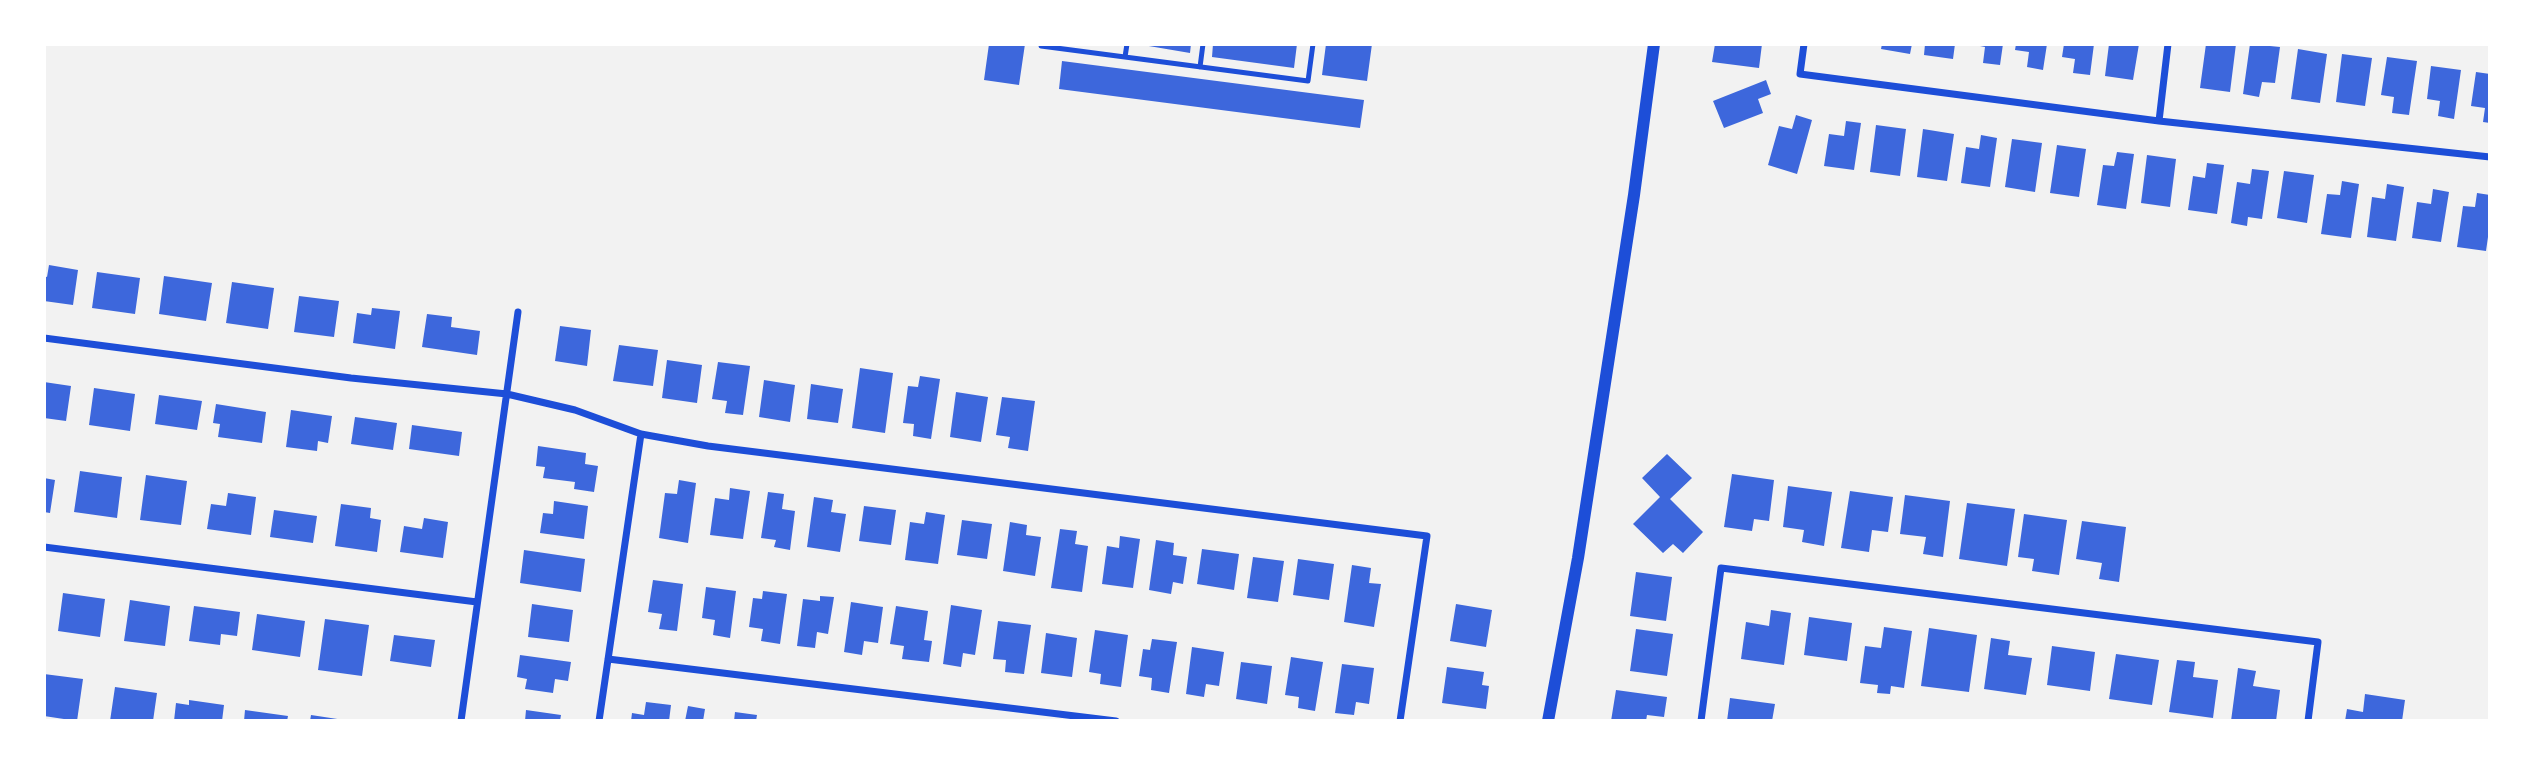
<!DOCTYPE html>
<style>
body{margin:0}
#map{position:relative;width:2534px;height:765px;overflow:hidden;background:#f2f2f2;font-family:Literata,serif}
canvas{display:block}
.frame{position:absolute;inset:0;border:46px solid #fff;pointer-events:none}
</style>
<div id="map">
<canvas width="2534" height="765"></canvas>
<div class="frame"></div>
</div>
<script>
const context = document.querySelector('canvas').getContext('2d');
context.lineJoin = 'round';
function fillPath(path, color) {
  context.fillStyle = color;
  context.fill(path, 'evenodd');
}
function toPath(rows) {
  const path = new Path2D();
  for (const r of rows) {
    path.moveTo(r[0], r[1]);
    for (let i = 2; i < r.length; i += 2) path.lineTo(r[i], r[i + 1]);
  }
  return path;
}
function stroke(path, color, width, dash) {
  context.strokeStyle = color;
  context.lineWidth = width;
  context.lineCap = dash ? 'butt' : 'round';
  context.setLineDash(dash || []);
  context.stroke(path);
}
const building = toPath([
 [989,44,1025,44,1019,85,984,80],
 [1137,44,1191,44,1190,53],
 [1213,44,1297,44,1294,68,1212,57],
 [1326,44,1372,44,1367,81,1322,75],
 [1715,44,1762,44,1759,68,1712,62],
 [1882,44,1912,44,1910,54,1881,49],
 [1925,44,1955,44,1953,59,1924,55],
 [1970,44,2003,44,2000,65,1983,63,1985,47],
 [2016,44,2047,44,2043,70,2027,67,2029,52,2015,50],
 [2064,44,2094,44,2090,75,2073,73,2075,59,2062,57],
 [2109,44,2139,44,2133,80,2105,76],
 [2206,44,2236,44,2230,92,2200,88],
 [2250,44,2280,47,2275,83,2262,82,2259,97,2243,94],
 [2298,49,2327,54,2320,103,2291,99],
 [2342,54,2372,58,2365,106,2336,102],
 [2387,57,2417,61,2409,115,2392,113,2394,97,2381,95],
 [1062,61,1364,100,1360,128,1059,89],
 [2431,66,2461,70,2454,119,2438,116,2440,101,2427,99],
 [2476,72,2490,74,2490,123,2483,122,2485,108,2471,106],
 [1766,80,1771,94,1758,99,1763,113,1724,128,1713,101],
 [1796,115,1812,120,1797,174,1768,165,1779,126,1792,129],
 [1846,121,1861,123,1854,170,1824,166,1829,134,1844,136],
 [1876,125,1906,129,1900,176,1870,172],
 [1923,129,1954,134,1947,181,1917,177],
 [1981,135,1997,138,1990,187,1961,183,1966,147,1979,149],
 [2012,139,2042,143,2035,192,2005,187],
 [2057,145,2086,149,2079,197,2050,193],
 [2117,152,2134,154,2126,209,2097,205,2103,165,2114,166],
 [2147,155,2176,159,2170,207,2141,203],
 [2207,163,2224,165,2217,214,2188,210,2193,176,2205,178],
 [2252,169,2269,171,2262,219,2248,217,2247,226,2231,223,2237,182,2250,184],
 [2284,171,2314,175,2307,223,2277,218],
 [2342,181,2359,184,2351,238,2321,234,2327,194,2340,195],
 [2387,184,2404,187,2396,241,2367,237,2372,197,2385,199],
 [2433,189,2449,192,2441,242,2412,238,2417,202,2431,204],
 [2477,193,2490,195,2490,223,2486,251,2457,247,2463,206,2475,207],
 [49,265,78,270,73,305,44,301,44,276,47,277],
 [97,272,140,278,135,314,92,308],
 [164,276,212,283,206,321,159,314],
 [232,282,274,288,268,329,226,323],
 [299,296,339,301,334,337,294,332],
 [372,308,400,311,395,349,353,343,357,313,371,315],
 [427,314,452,317,451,327,480,331,477,355,422,347],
 [560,326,591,330,587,366,555,361],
 [619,345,658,350,653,386,613,381],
 [667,360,702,365,697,403,662,398],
 [718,362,750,366,743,415,725,413,727,401,712,399],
 [860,368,893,373,885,433,852,428],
 [920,376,940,379,931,439,913,436,914,424,903,423,908,386,918,387],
 [764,380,795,385,790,422,759,417],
 [44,382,71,386,66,421,44,418],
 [811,384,843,389,838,423,807,419],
 [94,388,135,394,130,431,89,425],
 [956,392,988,397,981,442,950,437],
 [159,395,202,401,197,430,155,424],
 [1002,397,1035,401,1028,451,1008,448,1010,437,996,435],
 [216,404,266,412,262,443,218,437,220,424,213,423],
 [291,410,332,416,328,443,318,441,317,451,286,447],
 [355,417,397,423,393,450,351,444],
 [412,425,462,432,459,456,409,449],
 [538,446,586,453,585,464,598,466,594,492,574,489,575,482,543,478,545,467,536,466],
 [1667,454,1692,478,1670,499,1703,532,1683,553,1673,544,1663,553,1633,524,1660,497,1642,478],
 [80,471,122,477,117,518,74,512],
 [1732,474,1774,480,1769,521,1754,519,1752,531,1724,527],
 [146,475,187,481,181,525,140,520],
 [44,478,55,480,50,513,44,512],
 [679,480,696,483,688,543,659,538,665,493,677,494],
 [1788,486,1832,492,1824,546,1802,542,1804,530,1783,527],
 [730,488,750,491,743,539,710,535,715,498,729,500],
 [1850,491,1893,497,1888,532,1872,530,1869,552,1841,548],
 [768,492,784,494,782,509,795,511,790,550,774,547,776,540,761,538],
 [228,493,256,497,251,535,207,529,211,504,226,506],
 [1905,495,1950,501,1943,557,1923,554,1926,537,1900,534],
 [814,497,833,500,831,512,846,514,840,552,807,547],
 [554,501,588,506,584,539,540,533,543,513,553,514],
 [1967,503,2015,509,2007,566,1959,559],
 [341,504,371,508,370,518,381,520,377,552,335,546],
 [864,506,896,510,891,545,859,541],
 [274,510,317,516,313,543,270,537],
 [926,512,945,515,938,564,905,560,910,522,924,524],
 [2024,514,2067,520,2059,575,2032,571,2034,559,2018,557],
 [424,518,448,522,443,558,400,552,404,526,422,529],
 [962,520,992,524,987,559,957,555],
 [2082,521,2126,527,2119,582,2099,579,2102,563,2076,559],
 [1010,522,1027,525,1026,535,1041,537,1035,576,1003,571],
 [1060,529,1077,531,1075,544,1088,546,1082,592,1051,588],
 [1120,536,1140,539,1133,588,1102,584,1107,546,1119,548],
 [1156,540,1174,543,1173,555,1187,557,1183,584,1173,582,1171,594,1149,590],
 [1202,549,1239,554,1234,590,1197,584],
 [524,550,585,559,581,592,520,583],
 [1253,557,1284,561,1278,602,1247,598],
 [1298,559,1334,564,1329,600,1293,595],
 [1352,565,1371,568,1369,583,1381,584,1374,627,1344,622],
 [1636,572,1672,577,1666,621,1630,616],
 [653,580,683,584,677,631,659,629,662,614,648,612],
 [706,587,736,591,730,638,713,635,715,620,702,618],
 [763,591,787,594,780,644,761,641,763,629,749,627,753,598,762,599],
 [63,593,105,599,100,637,58,631],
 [820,596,834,597,828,634,817,632,815,648,797,646,803,599,820,601],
 [130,600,170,606,165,646,124,641],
 [851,602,883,607,878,643,864,641,862,655,844,652],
 [532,604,573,610,569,642,528,637],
 [1456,604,1492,610,1486,647,1450,641],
 [951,605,982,610,975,655,963,653,961,667,943,664],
 [194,606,240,612,237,636,221,634,220,645,189,641],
 [896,606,928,611,924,640,932,641,929,662,902,659,904,646,890,644],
 [1771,610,1791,613,1784,665,1741,659,1746,622,1769,626],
 [257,614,305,621,300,657,252,650],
 [1809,617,1852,623,1847,661,1804,655],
 [325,619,369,625,362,676,318,670],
 [998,621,1031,625,1024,674,1005,672,1006,660,993,659],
 [1884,627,1912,631,1904,688,1891,686,1890,694,1877,693,1878,685,1860,683,1865,646,1881,648],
 [1929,628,1977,635,1969,692,1921,686],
 [1636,629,1673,634,1667,676,1630,671],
 [1095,630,1128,635,1121,687,1100,684,1101,674,1089,672],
 [1046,633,1077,638,1072,677,1041,673],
 [394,635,435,640,431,667,390,661],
 [1991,638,2010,641,2008,655,2032,658,2026,695,1984,689],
 [1152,639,1177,642,1169,693,1151,690,1152,678,1139,676,1143,649,1150,650],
 [2052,646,2095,652,2090,691,2047,685],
 [1192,647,1224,652,1219,686,1206,684,1204,697,1186,694],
 [2116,654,2159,660,2152,705,2109,699],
 [520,655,571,662,568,681,555,679,553,693,525,689,527,679,517,677],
 [1291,657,1323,662,1315,711,1298,708,1299,697,1285,695],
 [2177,660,2195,662,2193,677,2218,680,2213,718,2169,712],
 [1241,662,1272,666,1267,704,1236,699],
 [1342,664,1374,668,1369,704,1356,702,1354,715,1335,713],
 [1447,667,1484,672,1482,685,1489,686,1486,709,1442,703],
 [2238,668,2256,671,2253,686,2280,690,2276,721,2231,721],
 [44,674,83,679,77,721,44,716],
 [115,687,157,693,153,721,110,721],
 [1616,690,1667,697,1664,717,1647,715,1646,721,1611,721],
 [2365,694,2405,700,2402,721,2345,721,2347,709,2363,712],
 [1730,698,1775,704,1772,721,1727,721],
 [189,700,224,705,222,721,174,721,176,703,189,705],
 [646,702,671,705,669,721,631,721,632,713,644,715],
 [688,706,705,709,703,721,685,721],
 [245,710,288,716,287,721,244,721],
 [526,710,561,715,560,721,525,721],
 [735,712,757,715,756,721,734,721],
 [311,715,344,720,344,721,310,721]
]);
const service = toPath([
 [1041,44,1041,46,1308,81,1313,44],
 [1125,57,1127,44],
 [1200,67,1203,44]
]);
const minor = toPath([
 [1804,44,1800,74,2159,121,2490,157],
 [2159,121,2168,44],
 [44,338,351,378,507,394,575,410,641,434,708,446,1427,536,1400,721],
 [44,547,477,602],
 [608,659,1116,721],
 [461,721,518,312],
 [599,721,641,434],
 [1701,721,1721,568,2318,642,2308,721]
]);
const tertiary = toPath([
 [1548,721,1578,558,1634,195,1654,44]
]);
fillPath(building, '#3d67dc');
stroke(service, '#1d4ed8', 5);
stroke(minor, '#1d4ed8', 7);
stroke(tertiary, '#1d4ed8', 12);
</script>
